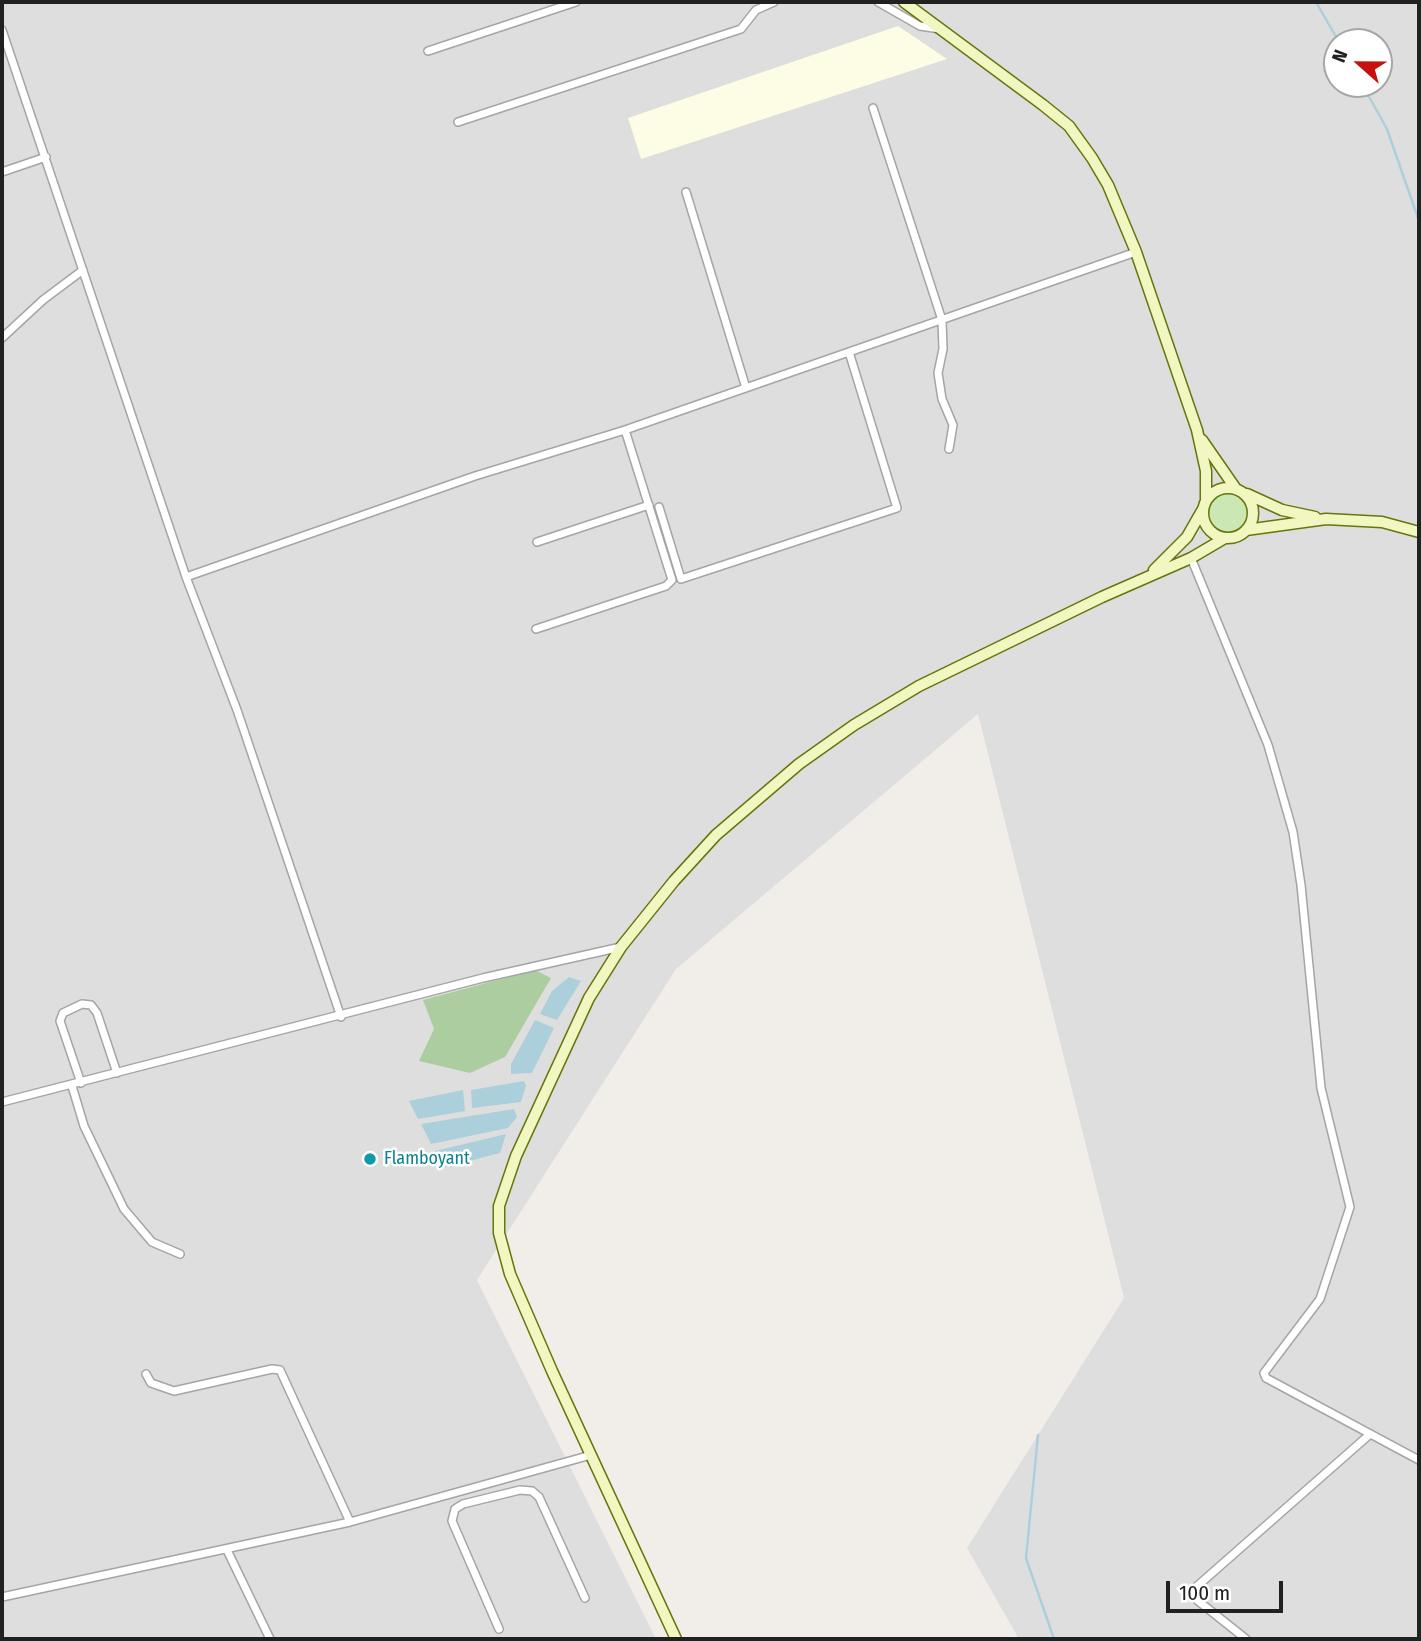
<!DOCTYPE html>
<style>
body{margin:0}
#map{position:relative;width:1421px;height:1641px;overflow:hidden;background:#f1eee9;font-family:"Fira Sans Condensed",sans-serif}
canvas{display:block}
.frame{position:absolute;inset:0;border:4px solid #212121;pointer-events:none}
.north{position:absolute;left:1323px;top:28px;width:70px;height:70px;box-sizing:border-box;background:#fff;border:2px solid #a6a6a6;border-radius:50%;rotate:291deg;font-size:19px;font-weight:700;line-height:28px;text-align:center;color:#212121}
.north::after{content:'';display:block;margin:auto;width:24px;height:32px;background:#c6110d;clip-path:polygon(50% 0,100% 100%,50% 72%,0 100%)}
.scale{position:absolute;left:1166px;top:1581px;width:117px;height:32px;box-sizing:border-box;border:4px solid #212121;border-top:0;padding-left:9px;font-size:21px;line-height:24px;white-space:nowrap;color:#212121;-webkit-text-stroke:5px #fff;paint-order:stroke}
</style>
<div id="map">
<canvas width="1421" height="1641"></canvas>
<div class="frame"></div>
<div class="north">N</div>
<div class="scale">100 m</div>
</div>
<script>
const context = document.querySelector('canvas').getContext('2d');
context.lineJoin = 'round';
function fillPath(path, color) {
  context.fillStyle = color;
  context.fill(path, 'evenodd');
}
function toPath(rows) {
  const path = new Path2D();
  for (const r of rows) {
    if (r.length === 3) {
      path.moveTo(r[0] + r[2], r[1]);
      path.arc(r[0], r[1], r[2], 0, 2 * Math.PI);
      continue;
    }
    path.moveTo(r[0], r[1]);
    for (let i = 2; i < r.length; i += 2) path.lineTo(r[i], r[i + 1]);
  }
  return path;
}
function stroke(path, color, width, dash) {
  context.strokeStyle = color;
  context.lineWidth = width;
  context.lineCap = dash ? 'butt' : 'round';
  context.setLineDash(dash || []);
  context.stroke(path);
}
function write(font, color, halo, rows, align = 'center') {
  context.font = font + ' "Fira Sans Condensed",sans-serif';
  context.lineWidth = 5;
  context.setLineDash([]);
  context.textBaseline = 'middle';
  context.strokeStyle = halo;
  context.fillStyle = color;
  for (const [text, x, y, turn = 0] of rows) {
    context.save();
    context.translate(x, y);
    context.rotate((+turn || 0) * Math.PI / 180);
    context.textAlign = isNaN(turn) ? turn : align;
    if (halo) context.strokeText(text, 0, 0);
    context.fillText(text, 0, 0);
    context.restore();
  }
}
const residential = toPath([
 [2,2,1419,2,1419,1639,1019,1639,967,1548,1124,1298,978,714,676,969,477,1280,656,1639,2,1639],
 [1337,42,1379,42,1379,84,1337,84]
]);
const education = toPath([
 [898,26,947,59,641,159,628,118]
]);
const grass = toPath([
 [1228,513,21]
]);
const forest = toPath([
 [535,970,551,978,505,1057,470,1073,419,1061,434,1029,423,1000]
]);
const water = toPath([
 [569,977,581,981,557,1020,540,1014,552,991],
 [535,1020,554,1028,532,1073,511,1074,511,1064],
 [524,1081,526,1086,521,1102,472,1108,471,1090],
 [463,1090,465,1111,418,1119,409,1101],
 [514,1109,517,1117,508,1128,431,1144,421,1124],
 [506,1134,500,1153,446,1167,435,1151]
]);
const stream = toPath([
 [1316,2,1339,42],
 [1362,84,1387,129,1419,221],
 [1038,1435,1026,1558,1054,1639]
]);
const street = toPath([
 [878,2,920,26,940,29],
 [2,30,186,577,237,710,341,1017],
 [428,51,576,2],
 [873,108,942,320,943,349,938,373,942,399,953,425,949,449],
 [458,122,741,29,756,10,774,2],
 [2,172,46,157],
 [686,192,746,388],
 [2,338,43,300,83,270],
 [659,507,681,579,897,508,849,352],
 [537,542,649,505],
 [1191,558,1268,745,1293,832,1301,885,1321,1088,1350,1207,1320,1299,1264,1373,1266,1378,1419,1460],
 [186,577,475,476,625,430,1136,252],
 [536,629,666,586,672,580,625,430],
 [81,1083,60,1021,63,1013,82,1004,91,1005,97,1013,117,1073],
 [72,1086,84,1126,124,1209,152,1242,180,1254],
 [2,1102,483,978,621,947],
 [146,1374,151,1383,174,1391,272,1369,280,1370,350,1522],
 [227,1550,270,1639],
 [2,1597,350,1522,591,1455],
 [499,1629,452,1521,455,1509,463,1504,520,1490,532,1491,539,1497,585,1598],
 [1246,1639,1197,1600,1195,1588,1369,1435]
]);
const secondary = toPath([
 [904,2,1043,105,1069,126,1092,158,1108,185,1136,252,1197,430,1206,471,1206,500],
 [1202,440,1236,489],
 [1228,513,25],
 [1247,494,1282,510,1315,517],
 [1246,530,1326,519,1382,522,1419,532],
 [1154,570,1187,537,1203,509],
 [676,1639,552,1371,510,1274,499,1233,499,1206,516,1156,589,998,621,947,674,881,716,835,799,764,854,725,919,686,1102,597,1191,558,1225,538]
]);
const markers = [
 [370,1159,7,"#0f9aa8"]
];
const cultureNames = [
 ["Flamboyant",384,1159]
];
fillPath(residential, '#dfdede');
fillPath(education, '#fdfde5');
fillPath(grass, '#cbe7b3');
fillPath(forest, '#accda0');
fillPath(water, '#acd0db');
stroke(stream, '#acd0db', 2.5);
stroke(street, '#a5a5a5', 10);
stroke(secondary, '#67750c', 13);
stroke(street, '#fff', 7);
stroke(secondary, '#f2f6c1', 10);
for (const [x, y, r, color] of markers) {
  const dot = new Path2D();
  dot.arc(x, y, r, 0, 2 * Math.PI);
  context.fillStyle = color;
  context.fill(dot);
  stroke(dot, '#fff', 2.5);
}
write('18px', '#0d838f', '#fff', cultureNames, 'left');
</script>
